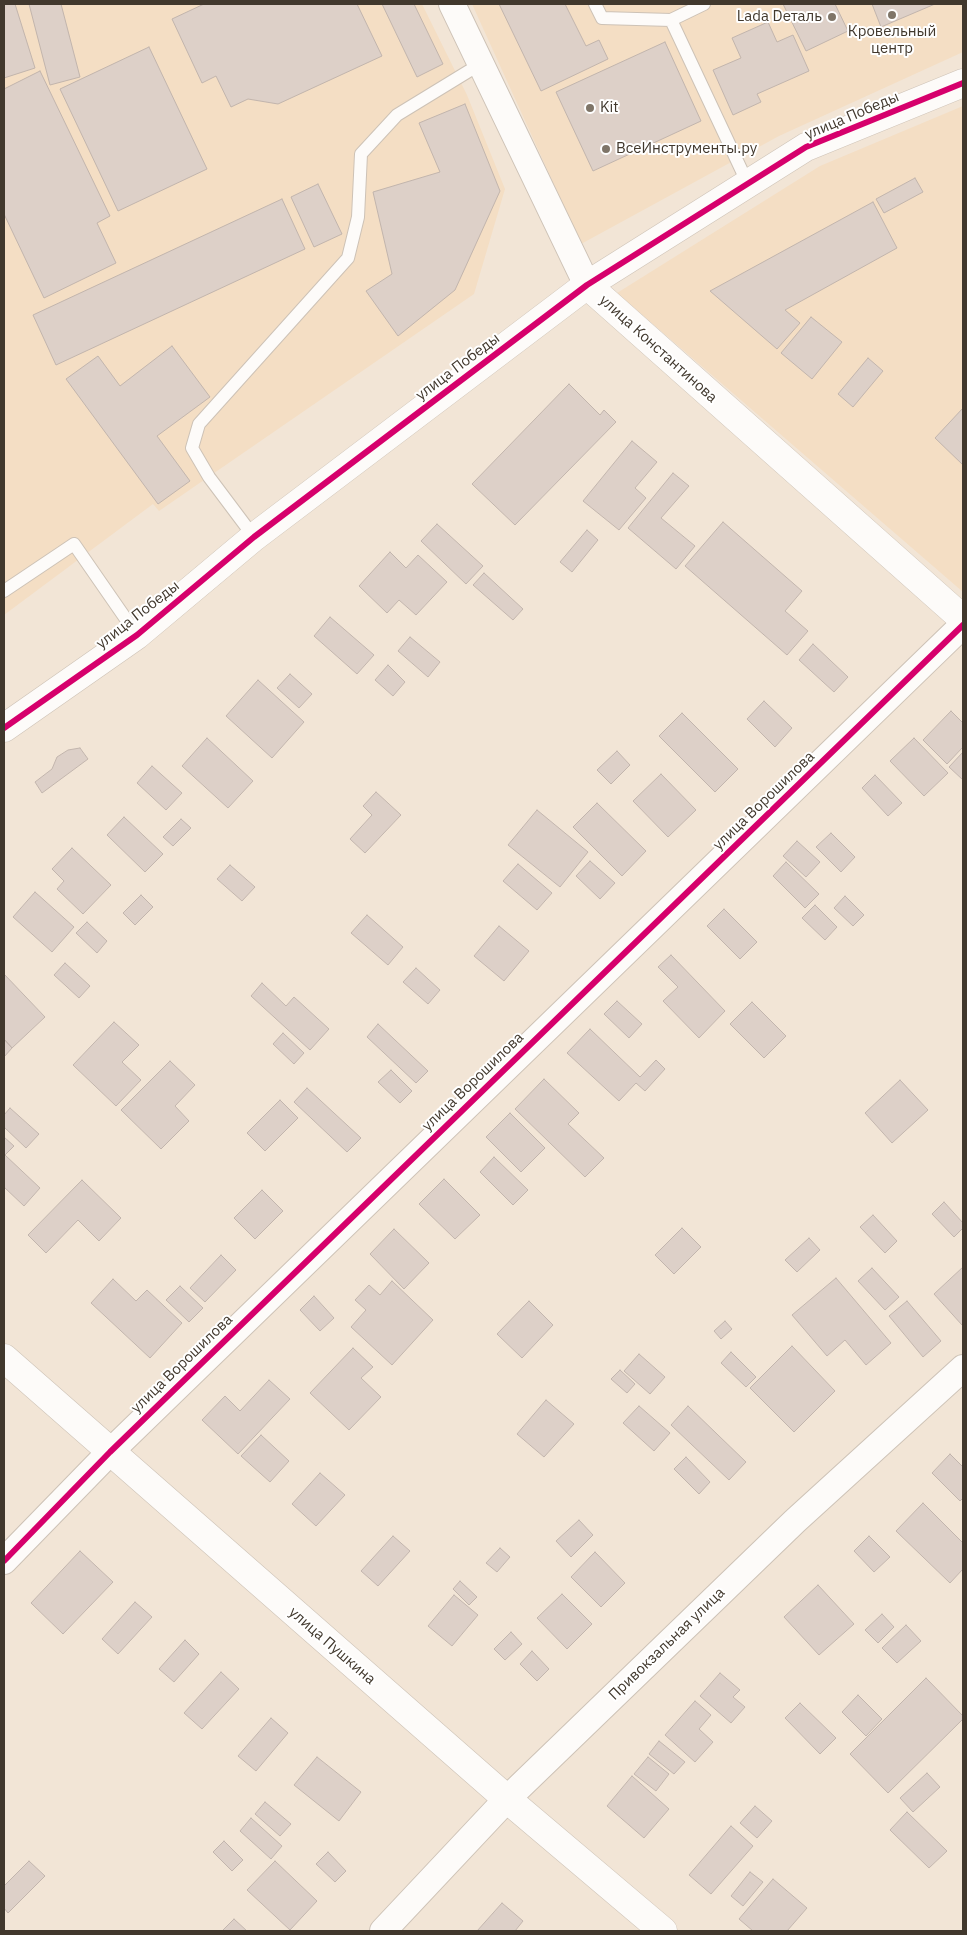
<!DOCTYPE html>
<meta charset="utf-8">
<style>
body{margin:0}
#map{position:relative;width:967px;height:1935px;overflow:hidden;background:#f2e5d6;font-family:"IBM Plex Sans",sans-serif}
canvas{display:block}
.frame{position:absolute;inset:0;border:5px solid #41382d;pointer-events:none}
</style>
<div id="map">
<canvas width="967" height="1935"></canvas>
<div class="frame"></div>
</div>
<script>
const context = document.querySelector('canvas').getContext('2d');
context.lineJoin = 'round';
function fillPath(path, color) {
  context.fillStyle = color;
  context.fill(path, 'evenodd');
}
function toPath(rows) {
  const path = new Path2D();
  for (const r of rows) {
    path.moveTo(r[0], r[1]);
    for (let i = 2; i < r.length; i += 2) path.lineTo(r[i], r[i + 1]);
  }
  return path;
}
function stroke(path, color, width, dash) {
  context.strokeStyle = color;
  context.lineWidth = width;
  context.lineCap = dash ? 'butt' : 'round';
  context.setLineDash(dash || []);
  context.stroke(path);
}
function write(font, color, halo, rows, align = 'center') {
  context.font = font + ' "IBM Plex Sans",sans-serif';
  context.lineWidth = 4;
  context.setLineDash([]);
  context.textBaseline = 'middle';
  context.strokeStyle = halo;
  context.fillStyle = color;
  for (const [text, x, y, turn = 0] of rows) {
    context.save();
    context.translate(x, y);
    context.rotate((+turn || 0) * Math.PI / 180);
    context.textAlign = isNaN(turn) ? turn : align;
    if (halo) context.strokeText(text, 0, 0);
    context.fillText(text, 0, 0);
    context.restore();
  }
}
const built = toPath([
 [4,4,422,4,467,95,505,189,474,294,159,511,153,504,4,615],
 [472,4,963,4,963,52,779,136,581,244],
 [963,106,963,592,617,293,820,166]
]);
const building = toPath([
 [4,4,15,4,35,68,4,78,4,4],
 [29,4,61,4,80,77,50,85,29,4],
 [204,4,357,4,382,56,278,104,248,99,231,107,216,76,202,83,172,19,204,4],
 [382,4,414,4,443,64,417,77,382,4],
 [499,4,565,4,586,46,599,40,608,59,541,91,499,4],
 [783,4,835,4,848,31,806,51,783,4],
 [872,4,935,4,881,27,872,4],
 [768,22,777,42,793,35,809,71,757,94,761,102,733,115,713,70,741,58,732,38,768,22],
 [665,42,701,121,593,171,556,92,665,42],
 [149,47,207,169,118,211,60,89,149,47],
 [40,71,110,216,97,223,116,263,44,298,4,214,4,89,40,71],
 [465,104,500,191,455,290,398,336,366,291,392,274,373,192,440,172,419,123,465,104],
 [915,178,923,192,884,213,876,199,915,178],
 [318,184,342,234,314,247,291,197,318,184],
 [282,199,305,249,56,365,33,315,282,199],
 [873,202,897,248,785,310,800,323,777,349,710,291,873,202],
 [811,317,842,342,812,379,781,353,811,317],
 [172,346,210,397,157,436,190,481,158,504,66,379,98,356,120,386,172,346],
 [868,358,883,371,853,407,838,394,868,358],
 [569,384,600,415,604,410,616,422,515,525,472,484,569,384],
 [963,408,963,465,935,438,963,408],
 [632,441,657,462,635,488,646,498,619,530,583,501,632,441],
 [673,473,689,486,661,518,695,546,676,569,628,528,673,473],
 [723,522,802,591,785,611,808,631,787,655,685,566,723,522],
 [437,524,483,566,466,584,421,541,437,524],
 [587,530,598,540,572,572,560,562,587,530],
 [390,552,406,568,418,555,447,582,416,615,399,600,387,613,359,586,390,552],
 [484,573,523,609,513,620,473,585,484,573],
 [330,617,374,655,357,674,314,636,330,617],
 [410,637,440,662,428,677,398,651,410,637],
 [813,644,848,677,834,692,799,660,813,644],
 [388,665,405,682,393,696,375,680,388,665],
 [290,674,312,694,299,708,277,688,290,674],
 [258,680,304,722,272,758,226,716,258,680],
 [764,701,792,728,775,747,747,719,764,701],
 [951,711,963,723,963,747,947,764,923,740,951,711],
 [682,713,738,769,715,792,659,736,682,713],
 [207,738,253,781,228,808,182,766,207,738],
 [914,738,948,773,924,796,890,761,914,738],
 [80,748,88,759,42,793,35,782,52,769,57,757,68,750,80,748],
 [617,751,630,765,611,784,597,770,617,751],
 [963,752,963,780,949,767,963,752],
 [152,766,182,793,166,810,137,783,152,766],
 [661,774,696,810,668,837,633,801,661,774],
 [875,775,902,803,888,816,862,788,875,775],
 [376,792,401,815,365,853,350,839,372,815,363,806,376,792],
 [597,803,646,851,622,876,573,827,597,803],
 [537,810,588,852,560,887,508,845,537,810],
 [124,817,163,854,145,872,107,835,124,817],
 [181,819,191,828,173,846,163,837,181,819],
 [831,833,855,857,841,872,816,847,831,833],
 [797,841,820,862,806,877,783,856,797,841],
 [72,848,111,885,83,914,57,889,64,881,52,869,72,848],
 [590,861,615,883,600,899,576,876,590,861],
 [786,862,819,894,805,908,773,876,786,862],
 [518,864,552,893,537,910,503,881,518,864],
 [230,865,255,887,242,901,217,879,230,865],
 [35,892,74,927,52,952,13,917,35,892],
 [141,895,153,907,135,925,123,913,141,895],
 [845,896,864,915,853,926,834,908,845,896],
 [815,905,837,927,825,940,802,918,815,905],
 [724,909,757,942,740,959,707,926,724,909],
 [367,915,403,947,388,965,351,933,367,915],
 [87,922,107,941,97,953,76,933,87,922],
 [499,926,529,951,504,981,474,956,499,926],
 [671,955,725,1011,699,1038,663,1001,678,987,658,967,671,955],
 [65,963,90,986,79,998,54,975,65,963],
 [416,968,440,990,428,1004,403,982,416,968],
 [4,974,45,1017,12,1048,4,1039,4,974],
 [262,983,286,1006,294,997,329,1029,310,1050,251,996,262,983],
 [617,1001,642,1024,629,1038,604,1014,617,1001],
 [752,1002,786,1036,764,1058,730,1024,752,1002],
 [114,1022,139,1045,122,1062,141,1080,116,1106,73,1065,114,1022],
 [378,1024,428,1071,416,1083,367,1037,378,1024],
 [590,1029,640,1077,656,1060,665,1069,645,1091,636,1083,619,1101,567,1053,590,1029],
 [283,1033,304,1053,294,1064,273,1044,283,1033],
 [4,1039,12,1048,4,1057,4,1039],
 [170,1061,195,1085,175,1106,189,1121,161,1149,121,1110,170,1061],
 [391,1070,412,1091,400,1103,378,1082,391,1070],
 [544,1079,579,1113,568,1124,604,1158,585,1177,515,1109,544,1079],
 [900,1080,928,1110,892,1143,865,1113,900,1080],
 [307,1088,361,1138,347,1152,294,1102,307,1088],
 [280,1100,298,1118,265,1151,247,1133,280,1100],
 [10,1108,39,1134,26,1148,4,1127,4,1115,10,1108],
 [510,1113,545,1148,521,1172,486,1137,510,1113],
 [4,1137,14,1146,5,1155,40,1188,24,1206,4,1187,4,1137],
 [494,1157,528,1190,513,1205,480,1172,494,1157],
 [444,1179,480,1215,455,1239,419,1204,444,1179],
 [82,1180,121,1218,99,1241,78,1220,46,1253,28,1235,82,1180],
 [262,1190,283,1211,255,1239,234,1218,262,1190],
 [944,1202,963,1223,963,1228,954,1237,932,1214,944,1202],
 [873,1215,897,1241,885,1253,860,1227,873,1215],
 [682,1228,701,1247,674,1274,655,1255,682,1228],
 [394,1229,429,1263,404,1289,370,1254,394,1229],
 [809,1238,820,1250,797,1272,785,1260,809,1238],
 [221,1255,236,1270,205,1302,190,1288,221,1255],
 [963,1267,963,1324,962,1325,934,1294,963,1267],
 [872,1268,899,1297,885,1310,858,1281,872,1268],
 [836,1278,891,1343,866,1365,845,1340,827,1356,792,1315,836,1278],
 [113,1279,136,1301,147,1290,182,1323,150,1358,91,1303,113,1279],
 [392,1281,433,1320,392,1365,351,1327,366,1310,355,1300,369,1285,380,1295,392,1281],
 [180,1286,203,1308,189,1322,166,1300,180,1286],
 [314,1296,334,1318,320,1331,300,1310,314,1296],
 [529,1301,553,1325,522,1358,497,1334,529,1301],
 [907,1301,941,1341,923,1357,889,1316,907,1301],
 [725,1321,732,1329,721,1339,714,1331,725,1321],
 [792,1346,835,1391,794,1432,750,1388,792,1346],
 [353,1348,373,1367,361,1378,381,1397,349,1430,310,1393,353,1348],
 [731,1352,756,1377,746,1387,721,1363,731,1352],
 [639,1354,665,1377,650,1394,624,1371,639,1354],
 [620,1370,635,1384,627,1393,611,1379,620,1370],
 [269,1380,290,1399,238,1454,202,1420,225,1396,240,1411,269,1380],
 [546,1400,574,1424,544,1457,517,1434,546,1400],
 [639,1406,670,1433,654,1451,623,1423,639,1406],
 [688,1406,746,1462,729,1480,671,1425,688,1406],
 [261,1435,289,1461,270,1482,241,1456,261,1435],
 [950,1454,963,1467,963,1498,960,1501,932,1473,950,1454],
 [686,1457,710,1482,699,1494,674,1469,686,1457],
 [320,1473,345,1495,316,1526,292,1504,320,1473],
 [923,1503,963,1543,963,1569,950,1583,896,1531,923,1503],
 [579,1520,593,1535,571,1557,556,1541,579,1520],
 [393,1536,410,1551,378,1586,361,1571,393,1536],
 [869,1536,890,1557,874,1572,854,1551,869,1536],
 [500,1548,510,1557,497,1572,486,1563,500,1548],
 [80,1551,113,1582,63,1634,31,1603,80,1551],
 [595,1552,625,1583,601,1607,571,1577,595,1552],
 [460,1581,477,1597,469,1605,453,1589,460,1581],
 [818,1585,854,1624,819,1655,784,1617,818,1585],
 [562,1594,592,1624,567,1649,537,1618,562,1594],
 [454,1595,478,1615,452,1646,428,1626,454,1595],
 [135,1602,152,1617,118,1654,102,1639,135,1602],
 [882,1614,894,1627,878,1643,865,1630,882,1614],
 [906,1625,921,1641,897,1663,882,1648,906,1625],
 [511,1632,522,1644,505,1660,494,1649,511,1632],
 [185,1640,199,1654,174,1682,159,1669,185,1640],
 [532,1651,549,1669,537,1681,520,1664,532,1651],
 [221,1672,239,1689,202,1729,184,1713,221,1672],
 [720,1673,740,1690,733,1697,745,1707,731,1723,700,1696,720,1673],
 [926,1678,963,1716,963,1719,888,1793,850,1754,926,1678],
 [858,1695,882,1719,866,1736,842,1712,858,1695],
 [695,1701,711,1715,699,1729,713,1742,695,1762,665,1735,695,1701],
 [800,1703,836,1738,820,1754,785,1718,800,1703],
 [271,1718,288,1733,256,1771,238,1756,271,1718],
 [659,1741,685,1762,674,1774,649,1754,659,1741],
 [317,1757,361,1792,339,1821,294,1785,317,1757],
 [648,1757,669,1774,656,1791,634,1774,648,1757],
 [927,1773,940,1787,913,1812,900,1798,927,1773],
 [632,1776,669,1809,644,1838,607,1806,632,1776],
 [265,1802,291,1824,280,1836,255,1814,265,1802],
 [755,1806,772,1821,757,1838,740,1823,755,1806],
 [907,1812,947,1851,929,1868,890,1830,907,1812],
 [251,1818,282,1846,271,1859,240,1831,251,1818],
 [731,1826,753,1846,711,1894,689,1875,731,1826],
 [224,1841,243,1860,232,1871,213,1852,224,1841],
 [328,1852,346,1871,335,1882,316,1864,328,1852],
 [29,1861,45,1876,8,1913,4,1908,4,1886,29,1861],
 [275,1861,317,1901,290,1930,247,1890,275,1861],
 [750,1872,763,1882,743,1906,731,1896,750,1872],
 [773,1879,807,1908,787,1931,753,1931,739,1919,773,1879],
 [502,1903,523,1921,515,1931,477,1931,502,1903],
 [234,1919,247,1931,222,1931,234,1919]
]);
const service = toPath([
 [595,4,602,18,671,20,704,4],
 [671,20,748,184],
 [254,537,209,477,192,448,199,424,348,258,358,217,361,154,397,115,482,63],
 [4,591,74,544,137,635]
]);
const minor = toPath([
 [452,4,587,285],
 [4,1561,110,1452,963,625],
 [383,1931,507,1799,795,1521,963,1368]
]);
const tertiary = toPath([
 [587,285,963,619],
 [4,728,137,635,254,537,587,285,806,147,963,83]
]);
const secondary = toPath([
 [4,1358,507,1799,663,1931]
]);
const cycleway = toPath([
 [4,728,137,635,254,537,587,285,806,147,963,83],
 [4,1561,110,1452,963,625]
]);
const markers = [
 [892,15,5,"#7f7568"],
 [832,17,5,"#7f7568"],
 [590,108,5,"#7f7568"],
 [606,149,5,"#7f7568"]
];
const poiNames = [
 ["Lada Dеталь",822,17,"right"],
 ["Кровельный",892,32,"center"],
 ["центр",892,49,"center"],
 ["Kit",600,108],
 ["ВсеИнструменты.ру",616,149]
];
const streetNames = [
 ["улица Победы",852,116,-23],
 ["улица Константинова",658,349,42],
 ["улица Победы",458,367,-37],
 ["улица Победы",138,615,-38],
 ["улица Ворошилова",764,801,-44],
 ["улица Ворошилова",473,1082,-44],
 ["улица Ворошилова",182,1364,-44],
 ["Привокзальная улица",667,1644,-44],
 ["улица Пушкина",332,1646,41]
];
fillPath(built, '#f4dec4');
fillPath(building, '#ddd0c8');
stroke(building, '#c2b5ad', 1);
stroke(service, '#cdc2b6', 14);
stroke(minor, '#cdc2b6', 28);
stroke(tertiary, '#cdc2b6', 29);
stroke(secondary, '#cdc2b6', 29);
stroke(service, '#fdfbf9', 12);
stroke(minor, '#fdfbf9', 26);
stroke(tertiary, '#fdfbf9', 28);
stroke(secondary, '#fdfbf9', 28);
stroke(cycleway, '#d6006c', 6);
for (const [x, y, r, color] of markers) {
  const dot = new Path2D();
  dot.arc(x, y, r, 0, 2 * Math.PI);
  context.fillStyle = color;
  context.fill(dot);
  stroke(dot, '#fff', 2);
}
write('15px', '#41382d', '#fff', poiNames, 'left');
write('15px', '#41382d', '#fff', streetNames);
</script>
